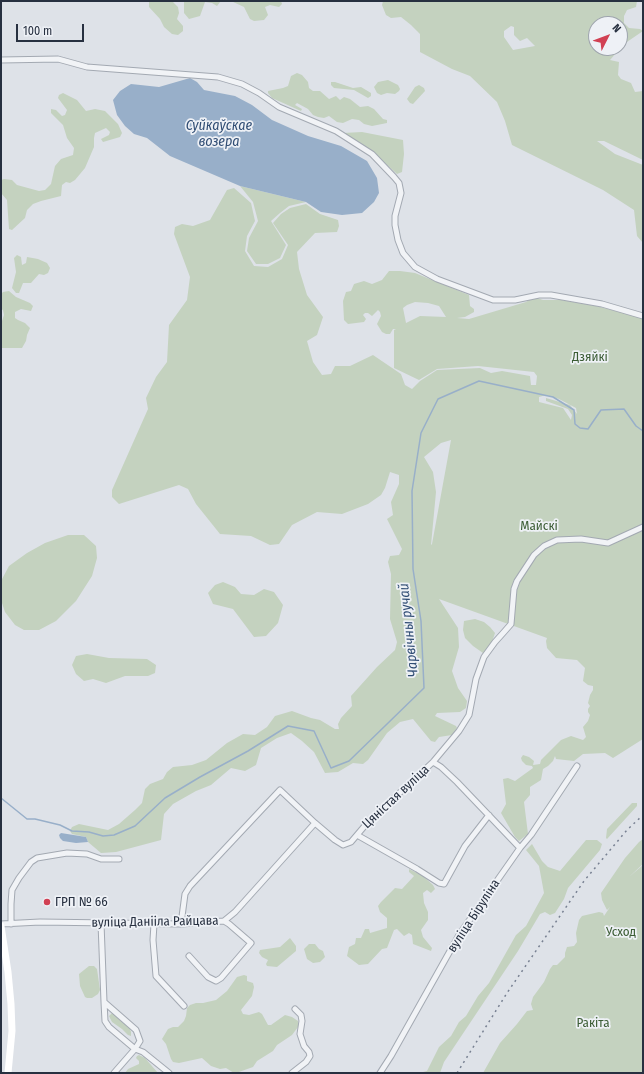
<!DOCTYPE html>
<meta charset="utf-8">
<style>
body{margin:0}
#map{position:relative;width:644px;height:1074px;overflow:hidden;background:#dee2e8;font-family:"Fira Sans Condensed",sans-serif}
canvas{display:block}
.frame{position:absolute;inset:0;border:2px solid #273040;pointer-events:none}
.north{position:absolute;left:588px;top:16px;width:40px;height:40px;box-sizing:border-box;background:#eef1f6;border:1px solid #9ea4ad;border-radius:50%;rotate:48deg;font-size:11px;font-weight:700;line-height:16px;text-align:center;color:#273040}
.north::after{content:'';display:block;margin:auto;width:14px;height:18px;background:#d14053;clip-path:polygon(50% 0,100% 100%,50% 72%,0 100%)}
.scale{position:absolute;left:16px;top:24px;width:68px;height:18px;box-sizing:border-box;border:2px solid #273040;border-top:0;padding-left:5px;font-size:12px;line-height:14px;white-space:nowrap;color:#273040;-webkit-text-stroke:3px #eef1f6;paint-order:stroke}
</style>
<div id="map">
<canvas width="644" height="1074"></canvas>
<div class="frame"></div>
<div class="north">N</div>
<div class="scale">100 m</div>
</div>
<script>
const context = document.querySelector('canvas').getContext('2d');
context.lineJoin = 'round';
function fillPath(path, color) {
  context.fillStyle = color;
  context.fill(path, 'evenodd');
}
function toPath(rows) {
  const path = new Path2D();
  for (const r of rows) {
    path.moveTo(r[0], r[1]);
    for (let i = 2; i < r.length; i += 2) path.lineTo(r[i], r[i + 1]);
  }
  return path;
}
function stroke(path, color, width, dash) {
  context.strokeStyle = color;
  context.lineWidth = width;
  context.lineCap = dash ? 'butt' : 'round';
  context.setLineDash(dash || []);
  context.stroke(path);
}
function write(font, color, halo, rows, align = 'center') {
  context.font = font + ' "Fira Sans Condensed",sans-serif';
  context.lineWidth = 3.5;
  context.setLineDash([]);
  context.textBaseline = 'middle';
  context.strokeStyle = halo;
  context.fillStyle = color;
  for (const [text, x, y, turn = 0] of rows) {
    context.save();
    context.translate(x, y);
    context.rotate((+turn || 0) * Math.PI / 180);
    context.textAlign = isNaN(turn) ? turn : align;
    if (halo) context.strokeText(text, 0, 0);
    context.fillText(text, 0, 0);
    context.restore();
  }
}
const green = toPath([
 [149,1,173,2,178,7,179,13,177,19,183,26,183,31,178,35,172,34,164,27,160,19,149,7],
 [184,1,221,1,217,6,212,3,205,2,200,16,189,19,184,13],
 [231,1,281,1,282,4,279,7,270,5,265,7,268,15,264,20,254,21,250,19,244,7],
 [383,1,637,1,636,7,627,10,624,16,624,23,629,28,640,29,643,31,624,44,610,60,619,62,618,75,621,79,631,83,635,92,643,91,643,160,604,141,597,141,615,154,643,165,643,243,637,236,634,210,603,190,512,145,505,121,497,102,470,76,452,69,420,52,420,34,411,25,401,17,391,18,386,15,382,5],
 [596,24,620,24,620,48,596,48],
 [511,26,514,27,514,35,520,41,527,38,535,46,513,50,504,37,504,31],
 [297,73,302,75,308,82,309,88,313,91,320,91,329,99,336,96,340,100,344,97,350,99,360,107,368,106,374,109,383,119,387,120,387,123,372,126,364,124,359,120,352,119,343,123,337,122,329,116,324,118,318,117,313,115,308,109,297,103,295,105,302,109,301,111,272,98,268,93,268,91,283,88,288,86,291,76],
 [388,80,398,85,400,89,399,91,395,94,387,93,381,95,377,93,374,87,378,82],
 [331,82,335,82,353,88,361,87,371,93,371,96,368,98,354,90,334,88,331,85],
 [419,85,424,88,425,91,413,104,410,103,407,99,415,87],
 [63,93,77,100,86,111,95,109,105,111,118,124,122,133,120,137,103,142,101,139,109,135,110,132,106,128,95,133,94,138,94,147,85,168,75,180,70,183,66,182,62,185,61,196,41,201,33,204,27,210,25,218,12,230,9,229,7,200,1,193,1,180,4,179,12,180,17,185,39,191,45,190,51,184,55,166,61,159,73,155,74,148,67,138,63,125,51,113,51,109,56,110,62,116,65,115,67,110,58,98,59,95],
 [362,132,403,140,404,154,402,172,397,174,373,152,343,133],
 [240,186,306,202,289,206,280,213,271,221,286,245,280,258,268,264,256,264,247,251,249,238,258,221,253,202],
 [234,188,251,203,255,221,247,236,245,251,254,266,268,267,282,259,288,245,273,223,281,214,290,208,306,204,320,214,338,220,339,226,337,232,315,233,297,252,299,269,307,295,323,317,317,335,307,341,313,362,322,375,331,374,335,366,350,366,373,355,401,374,405,385,412,389,420,381,437,370,480,368,491,373,502,371,530,376,531,385,536,385,537,376,534,372,478,366,437,369,419,380,394,368,394,330,396,329,393,329,390,334,386,334,382,332,377,324,381,316,380,312,378,310,372,316,368,313,365,313,363,315,366,319,364,322,348,324,344,320,343,301,346,292,351,291,354,284,364,281,372,284,382,280,389,271,400,271,415,273,469,295,470,306,474,309,474,312,465,317,457,318,469,319,526,302,529,300,537,298,543,300,562,300,596,306,643,318,643,739,613,758,605,753,583,754,574,761,556,759,555,756,553,761,548,766,543,769,541,780,530,787,530,795,524,802,528,834,519,841,515,837,501,813,506,804,503,779,508,778,515,781,533,768,532,766,526,765,522,761,521,758,523,755,529,757,534,761,533,765,540,764,541,760,561,740,571,736,583,740,586,737,583,727,588,721,590,715,588,712,588,709,590,706,588,703,590,695,593,690,593,686,588,685,583,681,585,668,577,660,556,658,547,648,546,641,547,638,439,599,458,628,459,647,452,671,458,688,467,701,466,708,460,712,437,713,435,716,456,726,457,728,452,735,439,737,435,742,431,741,413,719,400,722,387,733,368,760,363,764,353,763,338,772,325,773,314,752,302,741,291,733,277,738,261,748,256,765,245,771,231,768,211,785,196,791,173,804,164,814,161,840,116,852,101,853,88,842,86,837,72,834,70,831,72,827,79,824,108,830,119,824,135,810,142,803,145,789,150,784,163,779,167,772,173,767,192,765,206,760,227,743,243,734,255,735,267,727,275,716,292,711,311,718,320,720,335,729,339,729,338,724,341,718,352,706,351,696,377,667,395,650,397,642,390,619,391,574,388,562,390,556,399,555,402,549,387,519,393,515,391,502,399,484,399,475,390,472,385,488,381,495,368,504,342,514,317,512,292,525,279,544,270,545,251,536,220,534,196,504,188,489,179,485,119,504,112,497,112,490,148,409,146,398,156,377,167,362,169,325,187,300,190,277,174,234,175,227,182,224,193,226,210,220,227,190],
 [415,302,428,303,439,306,446,317,420,316,406,323,403,308,407,305],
 [546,395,559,399,576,408,577,414,570,405,546,398,546,401,568,409,572,415,571,420,563,408,539,402,539,397],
 [451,440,432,544,431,545,436,492,433,472,424,457,441,443],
 [17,255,21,257,22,265,26,263,27,257,38,259,47,263,50,268,48,273,44,275,39,274,31,283,23,283,19,293,16,293,12,288,16,272,14,258],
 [9,291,16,297,30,303,33,306,31,311,21,309,15,312,15,318,18,320,25,323,30,328,27,335,26,341,22,348,1,348,1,324,4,315,3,310,1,309,1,294,3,292],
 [68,535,84,535,96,546,97,558,92,576,76,601,56,621,39,630,24,630,15,625,5,612,1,600,1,581,9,566,27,553,45,543],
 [223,582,235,587,241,594,254,595,264,589,274,592,283,605,278,623,266,636,254,637,233,609,213,604,208,593,215,585],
 [475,619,484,622,490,627,495,633,491,645,483,653,473,646,465,638,463,630,464,621],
 [87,654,109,658,147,659,156,665,155,673,148,676,125,676,106,683,93,679,84,681,76,674,72,665,76,656],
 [632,803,637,803,637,806,607,839,606,838,607,829],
 [643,839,643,864,629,877,643,865,643,1073,483,1073,500,1043,517,1024,527,1011,533,1010,531,1004,533,997,544,982,550,969,553,965,557,965,565,957,565,953,567,947,574,946,577,942,576,933,579,920,582,916,599,912,603,913,604,916,610,907,607,910,602,900,601,893,625,858,639,842],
 [586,840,597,840,602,844,600,850,568,888,564,899,555,913,550,915,545,912,540,914,518,951,444,1062,440,1073,419,1073,427,1071,439,1047,451,1036,459,1022,466,1016,478,996,489,983,516,935,526,926,544,893,539,866,526,850,532,844,542,861,548,867,560,871],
 [409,869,423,876,433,885,435,889,431,893,427,890,423,893,424,903,428,912,428,920,421,930,423,937,432,948,431,951,413,944,412,935,409,933,404,936,397,929,394,930,387,948,382,949,368,964,359,965,347,956,349,947,355,944,356,938,361,938,365,929,369,929,370,933,387,928,387,918,380,912,378,906,381,902,395,888,402,889,414,876,409,872],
 [290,938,296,946,296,951,277,967,267,966,266,964,268,960,262,957,259,953,260,950,280,947],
 [309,944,315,944,319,949,323,951,325,957,320,962,313,963,307,959,304,949],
 [89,966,94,966,97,969,100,990,98,994,92,998,87,998,85,997,80,986,79,974],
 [244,975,247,976,247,981,253,983,254,987,252,996,241,1010,243,1014,249,1015,259,1012,262,1014,268,1025,271,1025,285,1015,292,1017,298,1021,298,1027,292,1035,277,1045,273,1051,257,1061,253,1067,236,1073,234,1073,226,1068,220,1069,211,1066,202,1058,179,1063,173,1062,171,1059,166,1044,162,1039,168,1029,173,1027,178,1027,184,1021,186,1016,187,1008,190,1005,196,1003,203,1003,216,1000,227,991,237,977],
 [112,1013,114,1014,130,1029,131,1032,131,1036,128,1035,122,1029,112,1022,109,1016],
 [139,1055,145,1058,158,1073,125,1073,128,1069,139,1064,139,1061,136,1058,137,1056]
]);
const water = toPath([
 [190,78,197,82,204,90,235,96,252,105,272,120,308,136,341,146,367,161,377,178,379,193,374,202,362,213,342,215,321,212,306,202,240,186,170,156,147,138,134,134,125,126,117,115,113,100,120,91,131,84,159,87],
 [61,833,86,837,88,842,76,843,63,841,60,838,59,835]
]);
const stream = toPath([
 [1,798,27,819,35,819,60,825,72,831,89,832,103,836,114,835,135,826,165,798,200,777,248,751,288,726,314,731,331,768,349,761,424,688,421,621,413,569,412,491,421,433,438,399,479,381,553,397,574,410,575,424,580,428,588,429,601,410,624,409,636,426,643,431]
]);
const street = toPath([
 [1,60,58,59,87,67,218,77,242,84,259,93,279,107,336,131,372,154,394,177,399,183,401,193,395,216,395,225,398,240,403,253,415,267,437,279,493,300,515,300,539,295,551,295,602,304,643,316],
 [433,762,441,767,457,782,520,848],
 [357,835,417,869,439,883,444,884,465,846,489,815],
 [101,923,104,1002,136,1030,140,1041,135,1049,114,1073],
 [1,924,40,922,181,924,224,921,235,912,315,823],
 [11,924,11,904,12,890,19,878,31,862,37,858,67,853,87,854,101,859,119,859],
 [154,924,153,940,156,976,184,1006],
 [181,924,185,894,190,886,280,790,315,823,335,840,343,845,351,842,368,822,433,762,459,731,469,715,476,679,484,657,495,642,504,632,511,624,514,589,517,581,534,555,544,546,557,540,581,539,608,543,643,527],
 [189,956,208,977,216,981,221,978,251,943,229,924,224,921],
 [104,1002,105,1021,109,1027,135,1049,143,1052,169,1073],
 [292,1073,306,1062,310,1056,309,1052,304,1046,300,1034,302,1021,301,1015,295,1009],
 [380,1073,391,1056,459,935,520,848,531,835,577,766]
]);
const secondary = toPath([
 [1,926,8,972,11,1004,12,1031,8,1073]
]);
const rail = toPath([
 [457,1073,507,993,584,881,627,830,643,815]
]);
const markers = [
 [47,902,4,"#d14053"]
];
const parkNames = [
 ["Дзяйкі",590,357],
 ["Майскі",539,526],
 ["Усход",621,932],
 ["Ракіта",593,1023]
];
const streetNames = [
 ["Цяністая вуліца",396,797,-43],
 ["вуліца Біруліна",474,916,-57],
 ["вуліца Данііла Райцава",155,922,-1]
];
const poiNames = [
 ["ГРП № 66",55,902]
];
const waterNames = [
 ["Суйкаўскае",219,126],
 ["возера",219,142],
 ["Чарвічны ручай",409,630,-96]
];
fillPath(green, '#c4d2bf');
fillPath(water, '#98afc9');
stroke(stream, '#98afc9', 1.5);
stroke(street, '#a3a9b2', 7);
stroke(street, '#f1f3f6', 5);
stroke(secondary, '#fff', 7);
stroke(rail, '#788192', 1.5, [2, 4]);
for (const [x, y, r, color] of markers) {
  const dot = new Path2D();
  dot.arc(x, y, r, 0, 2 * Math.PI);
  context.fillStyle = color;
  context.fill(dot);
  stroke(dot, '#eef1f6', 1.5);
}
write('13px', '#3b5c34', '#eef1f6', parkNames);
write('13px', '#273040', '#eef1f6', streetNames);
write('13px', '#273040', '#eef1f6', poiNames, 'left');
write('italic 14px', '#304d74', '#eef1f6', waterNames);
</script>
